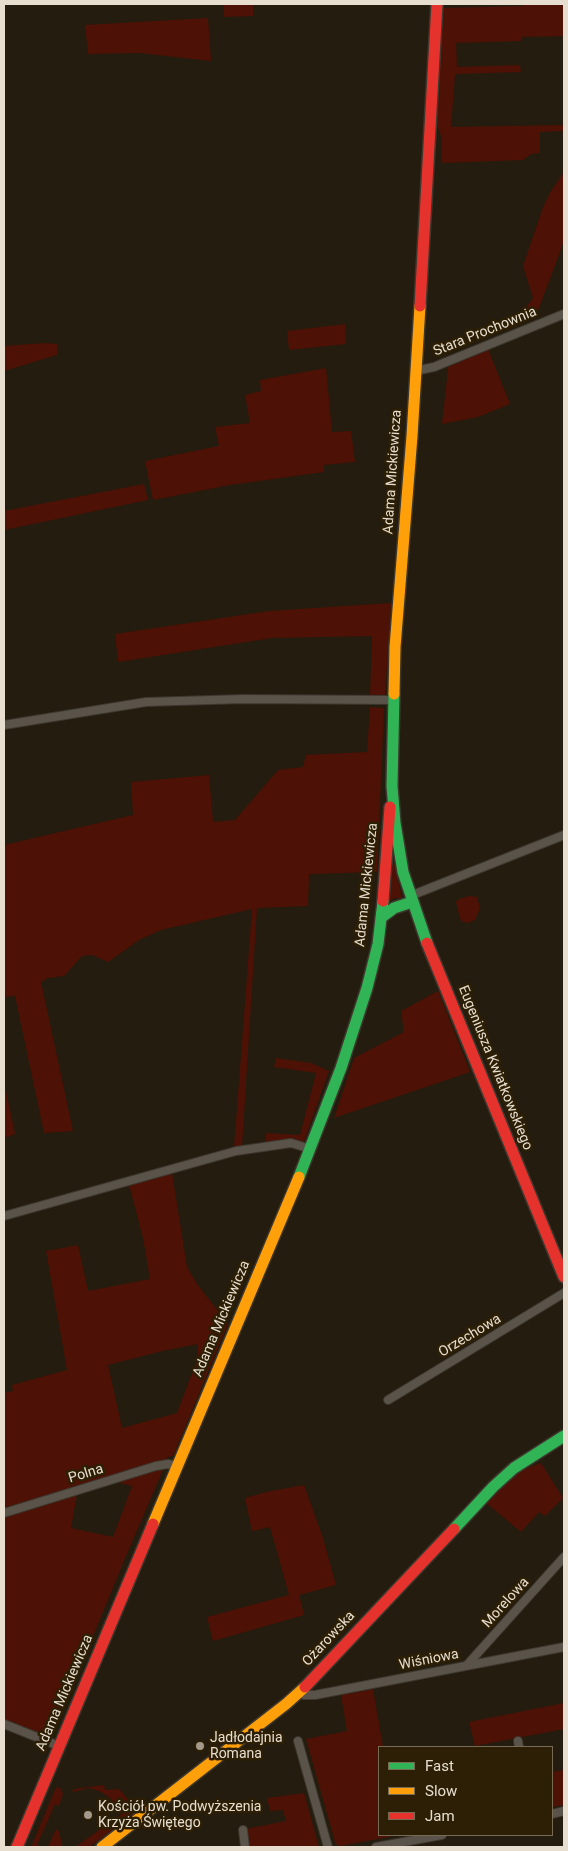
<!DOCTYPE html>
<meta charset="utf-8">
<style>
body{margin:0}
#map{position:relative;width:568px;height:1851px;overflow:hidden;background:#241c0e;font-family:Roboto,sans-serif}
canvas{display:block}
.frame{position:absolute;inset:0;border:5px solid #e7decf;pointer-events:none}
.legend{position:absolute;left:378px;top:1746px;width:175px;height:90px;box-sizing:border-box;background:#2d1f05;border:1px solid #776b56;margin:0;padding:6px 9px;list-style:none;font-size:15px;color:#e7decf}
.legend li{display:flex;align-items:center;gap:10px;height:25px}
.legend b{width:25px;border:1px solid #776b56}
</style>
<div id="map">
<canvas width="568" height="1851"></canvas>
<div class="frame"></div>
<ul class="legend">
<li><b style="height:6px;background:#30b455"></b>Fast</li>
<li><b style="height:6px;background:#ff9f0a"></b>Slow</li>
<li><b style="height:6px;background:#e5322d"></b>Jam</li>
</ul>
</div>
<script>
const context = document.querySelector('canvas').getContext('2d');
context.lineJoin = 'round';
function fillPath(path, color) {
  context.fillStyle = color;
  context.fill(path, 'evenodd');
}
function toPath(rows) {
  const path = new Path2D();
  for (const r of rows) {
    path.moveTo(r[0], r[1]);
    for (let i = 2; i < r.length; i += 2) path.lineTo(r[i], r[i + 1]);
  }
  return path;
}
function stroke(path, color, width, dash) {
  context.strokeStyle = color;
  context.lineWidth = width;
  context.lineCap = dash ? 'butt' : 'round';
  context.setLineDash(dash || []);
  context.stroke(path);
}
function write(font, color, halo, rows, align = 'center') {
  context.font = font + ' Roboto,sans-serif';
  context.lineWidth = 5;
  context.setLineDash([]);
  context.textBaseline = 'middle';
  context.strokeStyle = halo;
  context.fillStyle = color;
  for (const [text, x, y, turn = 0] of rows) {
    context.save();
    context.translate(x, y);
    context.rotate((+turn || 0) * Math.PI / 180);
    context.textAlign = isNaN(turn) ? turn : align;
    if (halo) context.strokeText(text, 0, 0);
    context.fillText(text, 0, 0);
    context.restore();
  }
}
const green = toPath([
 [224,4,253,4,253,16,224,17],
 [524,4,564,4,564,36,521,37,521,41,456,43,457,67,520,65,521,72,455,74,451,127,564,125,564,131,540,132,540,153,531,154,523,160,442,163,442,139,436,122,440,45,444,8,523,6],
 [208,18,211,61,139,53,88,54,85,25],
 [564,172,564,241,539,308,533,318,510,328,533,298,523,266,543,207,551,191],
 [345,324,346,344,289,350,287,331],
 [45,343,57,344,57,355,4,371,4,346],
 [488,349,510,404,478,417,442,424,448,369,446,368],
 [326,368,332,432,351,431,355,462,324,465,324,472,230,485,153,500,145,461,219,446,215,427,250,423,245,395,261,391,260,380],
 [144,484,148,500,4,530,4,511],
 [391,603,385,696,370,696,372,636,272,638,118,662,115,634,269,611],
 [370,707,384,708,377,872,309,874,308,906,257,908,242,1146,234,1148,252,909,161,930,139,940,108,962,92,955,82,956,64,976,48,978,41,982,73,1131,44,1133,15,996,4,997,4,845,133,815,131,782,209,775,213,822,235,820,278,770,303,767,306,755,367,752],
 [392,853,402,898,395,898,388,901],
 [469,896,477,897,480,908,475,920,467,923,461,921,456,903,457,900],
 [438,991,470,1072,334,1118,354,1058,404,1032,401,1011],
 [276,1058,311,1063,329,1071,303,1144,266,1143,266,1133,300,1135,316,1073,274,1067],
 [4,1082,15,1134,4,1138],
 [172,1173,187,1267,197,1284,228,1324,173,1456,167,1457,166,1462,131,1470,4,1509,4,1393,13,1391,12,1385,67,1370,46,1251,78,1245,88,1291,150,1279,143,1238,129,1185],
 [198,1344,198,1357,177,1413,122,1428,108,1365,162,1351],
 [541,1463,563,1498,545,1516,539,1512,521,1532,485,1502,514,1476,525,1469],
 [160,1468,163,1470,124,1561,82,1663,50,1735,34,1732,4,1719,4,1518,77,1494,71,1528,113,1537,132,1486,116,1482],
 [304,1485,323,1538,336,1585,299,1595,304,1615,213,1641,207,1617,289,1595,270,1527,252,1531,245,1498,266,1492],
 [373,1689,383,1747,379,1747,379,1835,399,1835,340,1846,337,1845,335,1842,306,1739,347,1731,341,1695],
 [564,1703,564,1729,475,1746,469,1722],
 [564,1770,564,1805,552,1807,552,1772],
 [104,1785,105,1790,118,1789,122,1792,130,1802,134,1800,135,1801,121,1810,109,1797,99,1791,88,1788,74,1792,72,1791,74,1789],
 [56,1787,61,1789,63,1794,59,1806,55,1804,37,1845,42,1847,31,1847],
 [304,1793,319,1847,250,1847,246,1829,286,1821,283,1810,270,1811,267,1798],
 [137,1803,140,1810,89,1847,77,1847,78,1845],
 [56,1829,59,1831,62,1845,60,1847,48,1847]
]);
const street = toPath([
 [415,371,434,367,564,314],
 [4,725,146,702,243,699,393,700],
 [410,896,564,835],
 [4,1216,236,1151,291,1143,311,1149],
 [388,1400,564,1293],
 [4,1513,156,1466,168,1464,177,1466],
 [467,1665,564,1557],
 [300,1691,304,1695,315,1695,564,1647],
 [4,1724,59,1746],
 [298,1741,328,1847],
 [518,1741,519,1747],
 [552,1814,564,1811],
 [243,1830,245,1847],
 [376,1847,442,1835]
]);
const fast = toPath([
 [394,694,392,786,395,823,403,872,427,943],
 [382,917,394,908,412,902],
 [299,1177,341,1068,367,988,378,944,383,901],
 [454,1529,493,1487,514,1468,564,1436]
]);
const slow = toPath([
 [394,694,395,647,412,436,420,306],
 [153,1524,299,1177],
 [102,1847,286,1704,305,1687]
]);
const jam = toPath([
 [420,306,437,4],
 [383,901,390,807],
 [427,943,564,1277],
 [305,1687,454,1529],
 [17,1847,153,1524]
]);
const markers = [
 [200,1746,5,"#a39a8b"],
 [88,1815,5,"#a39a8b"]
];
const streetNames = [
 ["Stara Prochownia",485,332,-22],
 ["Adama Mickiewicza",393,472,-86],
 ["Adama Mickiewicza",367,885,-84],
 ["Eugeniusza Kwiatkowskiego",495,1068,68],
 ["Adama Mickiewicza",222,1319,-67],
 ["Orzechowa",470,1336,-31],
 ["Polna",86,1474,-17],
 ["Morelowa",506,1603,-48],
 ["Ożarowska",329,1639,-47],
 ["Wiśniowa",429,1660,-11],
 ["Adama Mickiewicza",65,1693,-67]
];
const poiNames = [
 ["Jadłodajnia",210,1738],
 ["Romana",210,1754],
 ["Kościół pw. Podwyższenia",98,1807],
 ["Krzyża Świętego",98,1823]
];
fillPath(green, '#4d1105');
stroke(street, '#3d372d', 10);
stroke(fast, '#3d372d', 14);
stroke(slow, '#3d372d', 14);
stroke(jam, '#3d372d', 14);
stroke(street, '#595349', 8);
stroke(fast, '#30b455', 11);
stroke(slow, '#ff9f0a', 11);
stroke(jam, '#e5322d', 11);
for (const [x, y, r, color] of markers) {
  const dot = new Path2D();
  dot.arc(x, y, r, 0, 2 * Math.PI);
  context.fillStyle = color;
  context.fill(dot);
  stroke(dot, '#2d1f05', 2);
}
write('14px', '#e7decf', '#2d1f05', streetNames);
write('14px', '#e7decf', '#2d1f05', poiNames, 'left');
</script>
